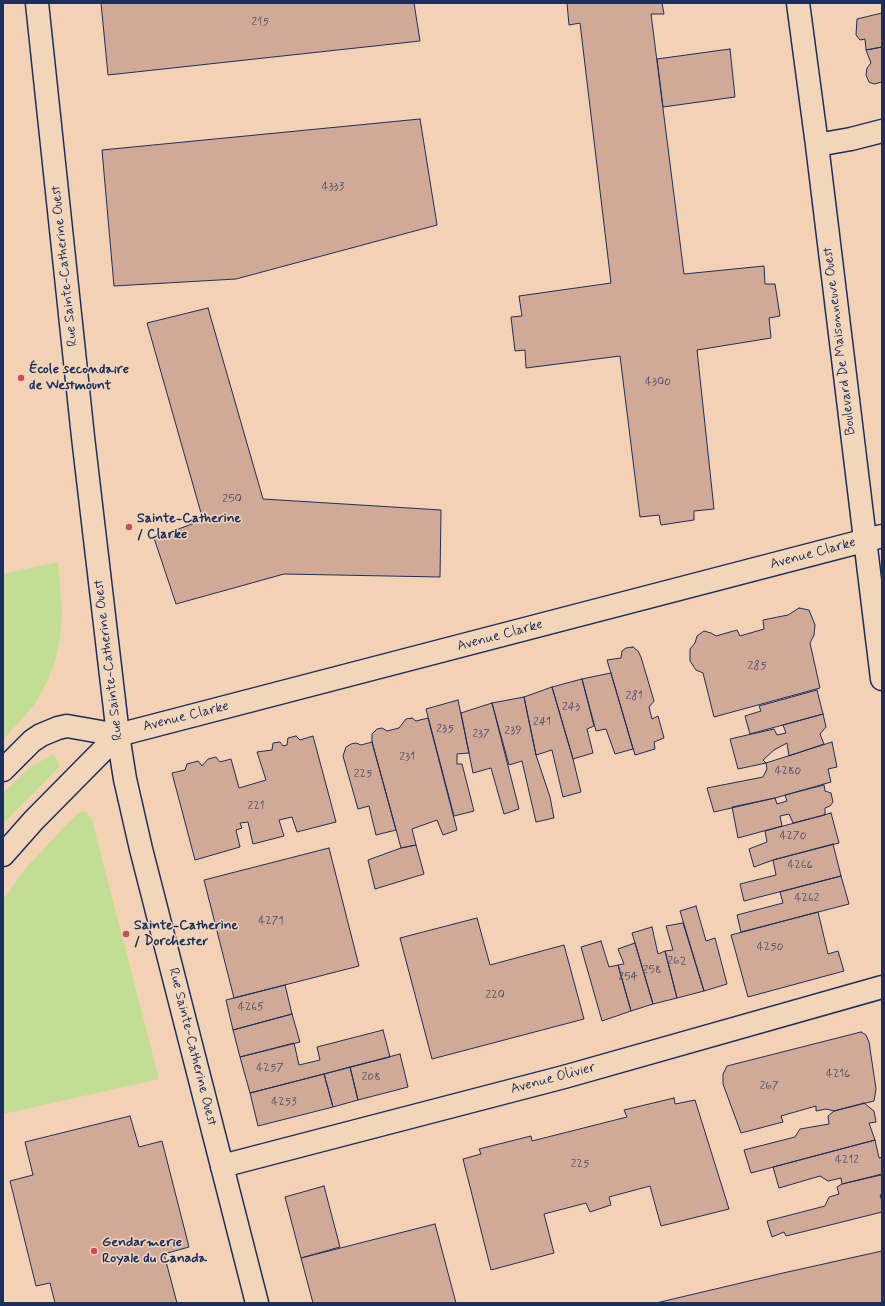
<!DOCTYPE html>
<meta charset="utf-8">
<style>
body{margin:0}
#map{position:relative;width:885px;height:1306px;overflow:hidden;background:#f2d1b4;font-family:Mynerve,sans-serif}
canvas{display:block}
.frame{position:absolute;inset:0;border:4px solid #1b2f5e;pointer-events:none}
</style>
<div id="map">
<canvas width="885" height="1306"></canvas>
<div class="frame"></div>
</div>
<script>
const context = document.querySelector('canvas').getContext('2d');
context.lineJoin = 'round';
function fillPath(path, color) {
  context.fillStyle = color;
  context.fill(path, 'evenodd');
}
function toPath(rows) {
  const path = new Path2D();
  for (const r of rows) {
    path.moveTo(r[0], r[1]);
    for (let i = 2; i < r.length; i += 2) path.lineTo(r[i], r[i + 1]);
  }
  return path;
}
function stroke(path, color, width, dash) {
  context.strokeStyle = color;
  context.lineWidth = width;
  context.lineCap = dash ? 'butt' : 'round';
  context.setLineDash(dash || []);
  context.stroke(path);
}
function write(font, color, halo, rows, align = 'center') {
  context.font = font + ' Mynerve,sans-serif';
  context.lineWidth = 3;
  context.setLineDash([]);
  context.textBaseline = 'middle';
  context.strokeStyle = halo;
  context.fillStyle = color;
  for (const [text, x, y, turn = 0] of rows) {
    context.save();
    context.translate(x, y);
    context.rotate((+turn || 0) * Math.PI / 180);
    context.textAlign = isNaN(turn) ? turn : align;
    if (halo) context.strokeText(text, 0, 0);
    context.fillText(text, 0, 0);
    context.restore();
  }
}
const green = toPath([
 [58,562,62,613,60,639,55,662,47,682,35,704,3,740,3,574],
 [54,754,60,766,3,824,3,793,30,767],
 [80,812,86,812,92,820,159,1079,3,1114,3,900,26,868,65,826]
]);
const building = toPath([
 [101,3,414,3,420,41,108,75,101,3],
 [567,3,662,3,664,14,651,14,684,274,764,266,765,284,775,284,780,316,769,318,771,338,697,350,714,509,694,511,694,520,661,525,659,515,640,517,620,356,526,368,525,350,515,351,511,317,522,316,519,296,611,283,580,23,569,25,567,3],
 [882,13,882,47,866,50,865,39,860,40,856,35,857,19,882,13],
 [882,47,882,82,874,84,869,82,866,75,867,68,871,63,866,50,882,47],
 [730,49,735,97,663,107,657,59,730,49],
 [420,119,437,225,236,279,114,286,102,150,420,119],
 [208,308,263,499,441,510,440,577,284,574,176,604,154,538,203,520,147,323,208,308],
 [799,608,809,610,815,625,814,635,810,643,820,688,714,717,703,673,696,670,690,661,690,649,695,643,697,636,704,631,711,633,716,636,737,630,740,636,764,629,763,620,788,615,799,608],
 [633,647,638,651,641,657,654,701,649,707,652,719,658,716,664,738,654,742,655,749,635,755,607,660,621,658,622,651,626,648,633,647],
 [611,673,633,749,615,754,606,729,596,731,582,679,611,673],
 [582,679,594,726,587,729,593,753,573,759,552,687,582,679],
 [552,687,573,759,581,792,563,797,552,750,536,755,524,697,552,687],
 [817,690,823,714,750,734,745,716,761,711,759,706,817,690],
 [524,697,536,755,550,797,554,818,536,822,522,761,509,765,492,703,524,697],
 [458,700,469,753,457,754,457,764,462,764,474,811,454,816,426,709,458,700],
 [492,703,519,809,504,814,491,768,473,773,461,713,492,703],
 [823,714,826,727,820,734,824,744,789,756,787,743,774,750,763,760,766,763,738,769,730,739,774,729,777,735,786,733,783,725,823,714],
 [412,718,416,721,428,718,457,830,443,835,437,820,412,829,416,845,401,848,372,742,372,734,377,729,382,728,387,731,399,728,406,719,412,718],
 [296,736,300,740,313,736,336,822,297,832,292,817,279,820,284,836,253,844,248,822,240,823,242,828,236,830,240,847,195,860,172,773,185,770,187,764,198,761,202,766,208,759,216,757,220,762,231,759,239,788,266,780,257,752,272,750,273,743,280,742,283,746,287,745,288,738,296,736],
 [372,742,396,830,376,835,369,806,358,809,343,756,346,747,351,744,356,743,361,745,372,742],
 [832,742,837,767,828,769,831,782,775,798,714,812,707,788,763,777,767,769,766,763,832,742],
 [824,785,825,791,831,793,833,802,830,806,825,808,825,815,793,823,789,814,780,816,782,826,738,838,732,807,775,798,777,804,787,801,785,795,824,785],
 [831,813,839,843,773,860,754,867,749,849,767,842,765,831,831,813],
 [833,844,841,876,744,901,740,884,776,875,773,860,833,844],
 [416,845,424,874,375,889,368,860,401,848,416,845],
 [329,848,359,966,234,998,204,880,329,848],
 [841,876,849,904,741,932,737,915,783,903,780,892,841,876],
 [696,906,706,941,715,938,727,984,704,991,680,911,696,906],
 [818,912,828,954,838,951,844,971,748,997,731,935,818,912],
 [477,918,490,965,564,945,584,1019,432,1059,400,938,477,918],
 [683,923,704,991,677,998,665,951,673,950,666,926,683,923],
 [652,927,658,954,665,951,677,998,653,1004,632,933,652,927],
 [601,941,609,967,618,965,631,1011,602,1021,581,947,601,941],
 [635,943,653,1004,631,1011,618,965,624,964,618,949,635,943],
 [285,985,292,1014,233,1030,226,1000,285,985],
 [292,1014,300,1042,240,1057,233,1030,292,1014],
 [383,1030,390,1057,250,1093,240,1057,294,1043,299,1065,320,1060,317,1047,383,1030],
 [861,1032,866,1035,869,1042,876,1089,874,1101,834,1111,826,1109,816,1111,816,1106,781,1116,783,1122,741,1133,723,1084,723,1074,727,1066,861,1032],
 [400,1054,408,1087,358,1100,350,1067,400,1054],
 [350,1067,358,1100,333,1107,324,1074,350,1067],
 [324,1074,333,1107,258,1126,250,1093,324,1074],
 [674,1098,675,1104,695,1100,729,1209,661,1226,650,1186,609,1197,611,1205,590,1212,586,1203,544,1214,554,1253,491,1270,463,1159,481,1154,479,1149,531,1136,532,1141,627,1117,624,1110,674,1098],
 [864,1103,874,1111,876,1122,869,1123,875,1140,751,1173,744,1150,795,1137,800,1129,829,1124,828,1116,834,1111,864,1103],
 [130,1116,139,1147,162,1141,189,1247,164,1254,177,1303,55,1303,50,1283,36,1286,10,1181,33,1175,25,1142,130,1116],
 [875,1140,879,1158,882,1157,882,1174,842,1184,841,1178,828,1181,820,1176,779,1188,773,1167,875,1140],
 [881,1175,882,1178,882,1194,880,1195,882,1201,882,1212,786,1236,784,1232,772,1237,767,1221,825,1206,829,1197,839,1194,837,1187,842,1184,881,1175],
 [324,1186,340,1247,301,1258,285,1197,324,1186],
 [435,1224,456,1303,313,1303,301,1258,435,1224],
 [882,1251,882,1303,656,1303,783,1273,882,1251]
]);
const minor = toPath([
 [798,3,817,145,882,679],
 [817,145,851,139,882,131],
 [118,735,882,536],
 [222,1166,564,1077,882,987]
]);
const tertiary = toPath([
 [118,735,125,779,141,849,257,1303]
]);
const secondary = toPath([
 [37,3,83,437,118,735],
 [3,770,32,741,41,735,58,728,67,726,118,735],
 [3,855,34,820,118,735]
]);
const markers = [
 [21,378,4,"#d1495b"],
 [129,527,4,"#d1495b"],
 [126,934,4,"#d1495b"],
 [94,1251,4,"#d1495b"]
];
const numberNames = [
 ["215",260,22],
 ["4333",333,187],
 ["4300",658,382],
 ["250",232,499],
 ["285",757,666],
 ["281",634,696],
 ["243",571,707],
 ["241",542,722],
 ["235",445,729],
 ["239",513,731],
 ["237",481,734],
 ["231",407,757],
 ["4280",788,771],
 ["225",363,774],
 ["221",256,806],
 ["4270",793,836],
 ["4266",800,865],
 ["4262",807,898],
 ["4271",271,921],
 ["4250",770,947],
 ["262",677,961],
 ["258",652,970],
 ["254",628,977],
 ["220",495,995],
 ["4265",251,1007],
 ["4257",270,1068],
 ["4216",838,1074],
 ["208",371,1077],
 ["267",769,1086],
 ["4253",284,1102],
 ["4212",847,1160],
 ["225",580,1164]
];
const streetNames = [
 ["Rue Sainte-Catherine Ouest",65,266,-96],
 ["Boulevard De Maisonneuve Ouest",840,341,-97],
 ["Avenue Clarke",813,554,-15],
 ["Avenue Clarke",500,636,-15],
 ["Rue Sainte-Catherine Ouest",109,660,-97],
 ["Avenue Clarke",186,717,-14],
 ["Rue Sainte-Catherine Ouest",192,1047,76],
 ["Avenue Olivier",553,1079,-15]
];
const poiNames = [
 ["École secondaire",29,370],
 ["de Westmount",29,386],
 ["Sainte-Catherine",137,519],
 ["/ Clarke",137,535],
 ["Sainte-Catherine",134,926],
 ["/ Dorchester",134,942],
 ["Gendarmerie",102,1243],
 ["Royale du Canada",102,1259]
];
fillPath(green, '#c2de95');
fillPath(building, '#d1a997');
stroke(building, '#1b2f5e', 1);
stroke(minor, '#1b2f5e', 25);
stroke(tertiary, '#1b2f5e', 25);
stroke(secondary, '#1b2f5e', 25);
stroke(minor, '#f3d6b9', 22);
stroke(tertiary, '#f3d6b9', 22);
stroke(secondary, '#f3d6b9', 22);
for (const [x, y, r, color] of markers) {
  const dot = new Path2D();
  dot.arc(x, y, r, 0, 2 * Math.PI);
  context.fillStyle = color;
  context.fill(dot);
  stroke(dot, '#f3d6b9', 1.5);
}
write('12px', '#484e6c', null, numberNames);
write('14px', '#1b2f5e', '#f3d6b9', streetNames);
write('bold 14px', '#1b2f5e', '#f3d6b9', poiNames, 'left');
</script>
